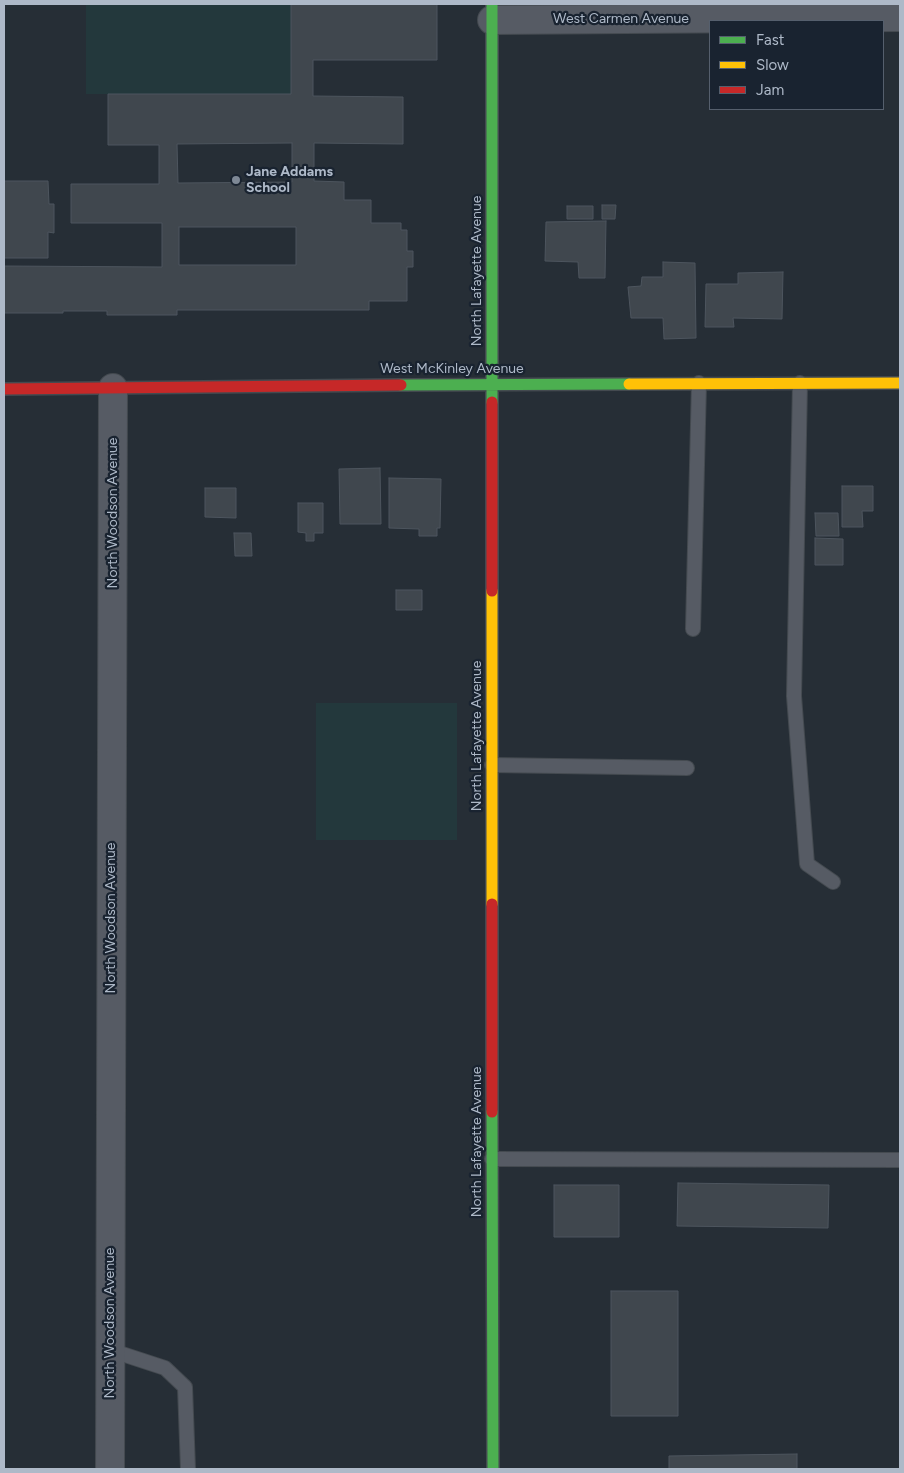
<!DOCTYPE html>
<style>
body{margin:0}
#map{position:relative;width:904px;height:1473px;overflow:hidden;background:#262e36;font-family:Figtree,sans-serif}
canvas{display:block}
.frame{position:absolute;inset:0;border:5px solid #aeb9c8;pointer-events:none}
.legend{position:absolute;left:709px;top:20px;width:175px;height:90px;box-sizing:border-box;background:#192330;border:1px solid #555f6d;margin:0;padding:6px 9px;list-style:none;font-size:15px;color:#aeb9c8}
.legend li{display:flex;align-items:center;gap:10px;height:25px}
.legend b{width:25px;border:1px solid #555f6d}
</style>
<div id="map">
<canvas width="904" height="1473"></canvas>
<div class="frame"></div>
<ul class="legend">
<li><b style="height:6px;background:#4caf50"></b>Fast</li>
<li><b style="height:6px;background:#ffc107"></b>Slow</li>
<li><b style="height:6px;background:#c62828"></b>Jam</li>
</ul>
</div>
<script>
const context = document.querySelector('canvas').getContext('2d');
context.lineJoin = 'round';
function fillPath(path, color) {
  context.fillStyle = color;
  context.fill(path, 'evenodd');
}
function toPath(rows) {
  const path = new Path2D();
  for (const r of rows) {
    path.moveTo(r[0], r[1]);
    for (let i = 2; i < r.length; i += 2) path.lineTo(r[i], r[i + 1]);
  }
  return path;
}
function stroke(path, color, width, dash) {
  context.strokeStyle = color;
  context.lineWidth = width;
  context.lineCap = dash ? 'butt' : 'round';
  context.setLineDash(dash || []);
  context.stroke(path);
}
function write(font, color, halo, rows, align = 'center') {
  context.font = font + ' Figtree,sans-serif';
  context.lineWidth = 4.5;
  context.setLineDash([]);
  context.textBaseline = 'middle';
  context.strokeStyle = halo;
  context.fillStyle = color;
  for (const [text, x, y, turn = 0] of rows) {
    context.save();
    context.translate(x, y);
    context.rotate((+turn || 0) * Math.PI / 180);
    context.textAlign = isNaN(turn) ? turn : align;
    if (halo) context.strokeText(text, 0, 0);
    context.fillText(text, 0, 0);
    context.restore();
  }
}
const green = toPath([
 [86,4,291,4,291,94,86,94],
 [316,703,457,703,457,840,316,840]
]);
const building = toPath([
 [291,4,437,4,437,60,313,60,313,96,403,97,403,144,314,143,314,181,344,182,344,200,371,200,371,223,401,223,401,230,407,230,407,251,413,251,413,267,407,267,407,301,369,301,369,310,177,310,177,315,107,315,107,311,63,311,63,313,4,313,4,266,162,267,162,223,71,223,71,184,159,184,159,145,108,145,108,94,291,94,291,4],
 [292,143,292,182,178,183,177,144,292,143],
 [179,227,296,227,296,265,179,265,179,227],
 [4,181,48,181,49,204,54,204,54,233,48,232,48,258,4,258,4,181],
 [602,205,616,205,615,219,602,219,602,205],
 [567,206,593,206,593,219,567,219,567,206],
 [606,221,605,278,579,278,578,262,545,261,546,222,606,221],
 [663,262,695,263,696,338,664,339,663,318,631,318,628,287,641,286,642,277,663,277,663,262],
 [783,272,782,319,733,318,734,327,705,327,706,284,738,284,738,273,783,272],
 [380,468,381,524,340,524,339,469,380,468],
 [389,478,441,479,440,528,437,528,437,536,419,536,419,529,389,528,389,478],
 [842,486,873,486,873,511,862,511,863,527,842,527,842,486],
 [205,488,236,488,236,518,205,517,205,488],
 [298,503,323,503,323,533,314,533,314,541,306,541,306,533,298,532,298,503],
 [815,513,838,513,839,536,816,536,815,513],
 [234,533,251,533,252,556,235,556,234,533],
 [815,538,843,539,843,565,815,565,815,538],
 [396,590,422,590,422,610,396,610,396,590],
 [678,1183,829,1185,828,1228,677,1226,678,1183],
 [554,1185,619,1185,619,1237,554,1237,554,1185],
 [611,1291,678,1291,678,1416,611,1416,611,1291],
 [797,1454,797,1469,669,1469,669,1456,797,1454]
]);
const lane = toPath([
 [800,383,794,696,807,864,833,882],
 [693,629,699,383],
 [492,765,687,768],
 [492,1159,900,1160],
 [110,1350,165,1368,185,1387,188,1469]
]);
const street = toPath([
 [492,20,900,17],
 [110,1469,113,388]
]);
const fast = toPath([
 [492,4,492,402],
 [401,385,629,384],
 [492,1112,493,1469]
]);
const slow = toPath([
 [629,384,900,383],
 [492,591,492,904]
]);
const jam = toPath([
 [4,389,401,385],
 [492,402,492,591],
 [492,904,492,1112]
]);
const markers = [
 [236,180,5,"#7e8895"]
];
const streetNames = [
 ["West Carmen Avenue",621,19],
 ["North Lafayette Avenue",477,271,-90],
 ["West McKinley Avenue",452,369],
 ["North Woodson Avenue",113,513,-90],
 ["North Lafayette Avenue",477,736,-90],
 ["North Woodson Avenue",111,918,-90],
 ["North Lafayette Avenue",477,1142,-90],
 ["North Woodson Avenue",110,1323,-90]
];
const poiNames = [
 ["Jane Addams",246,172],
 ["School",246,188]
];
fillPath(green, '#23383c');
fillPath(building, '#40474e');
stroke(building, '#4d555e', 1);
stroke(lane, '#444a50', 16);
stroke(street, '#444a50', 30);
stroke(fast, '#444a50', 14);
stroke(slow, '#444a50', 14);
stroke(jam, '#444a50', 14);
stroke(lane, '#565b64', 14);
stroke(street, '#565b64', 28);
stroke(fast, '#4caf50', 11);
stroke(slow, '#ffc107', 11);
stroke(jam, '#c62828', 11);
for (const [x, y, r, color] of markers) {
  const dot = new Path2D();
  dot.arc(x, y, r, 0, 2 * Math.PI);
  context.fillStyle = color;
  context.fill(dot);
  stroke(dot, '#192330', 2);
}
write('14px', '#aeb9c8', '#192330', streetNames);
write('bold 14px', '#aeb9c8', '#192330', poiNames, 'left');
</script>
